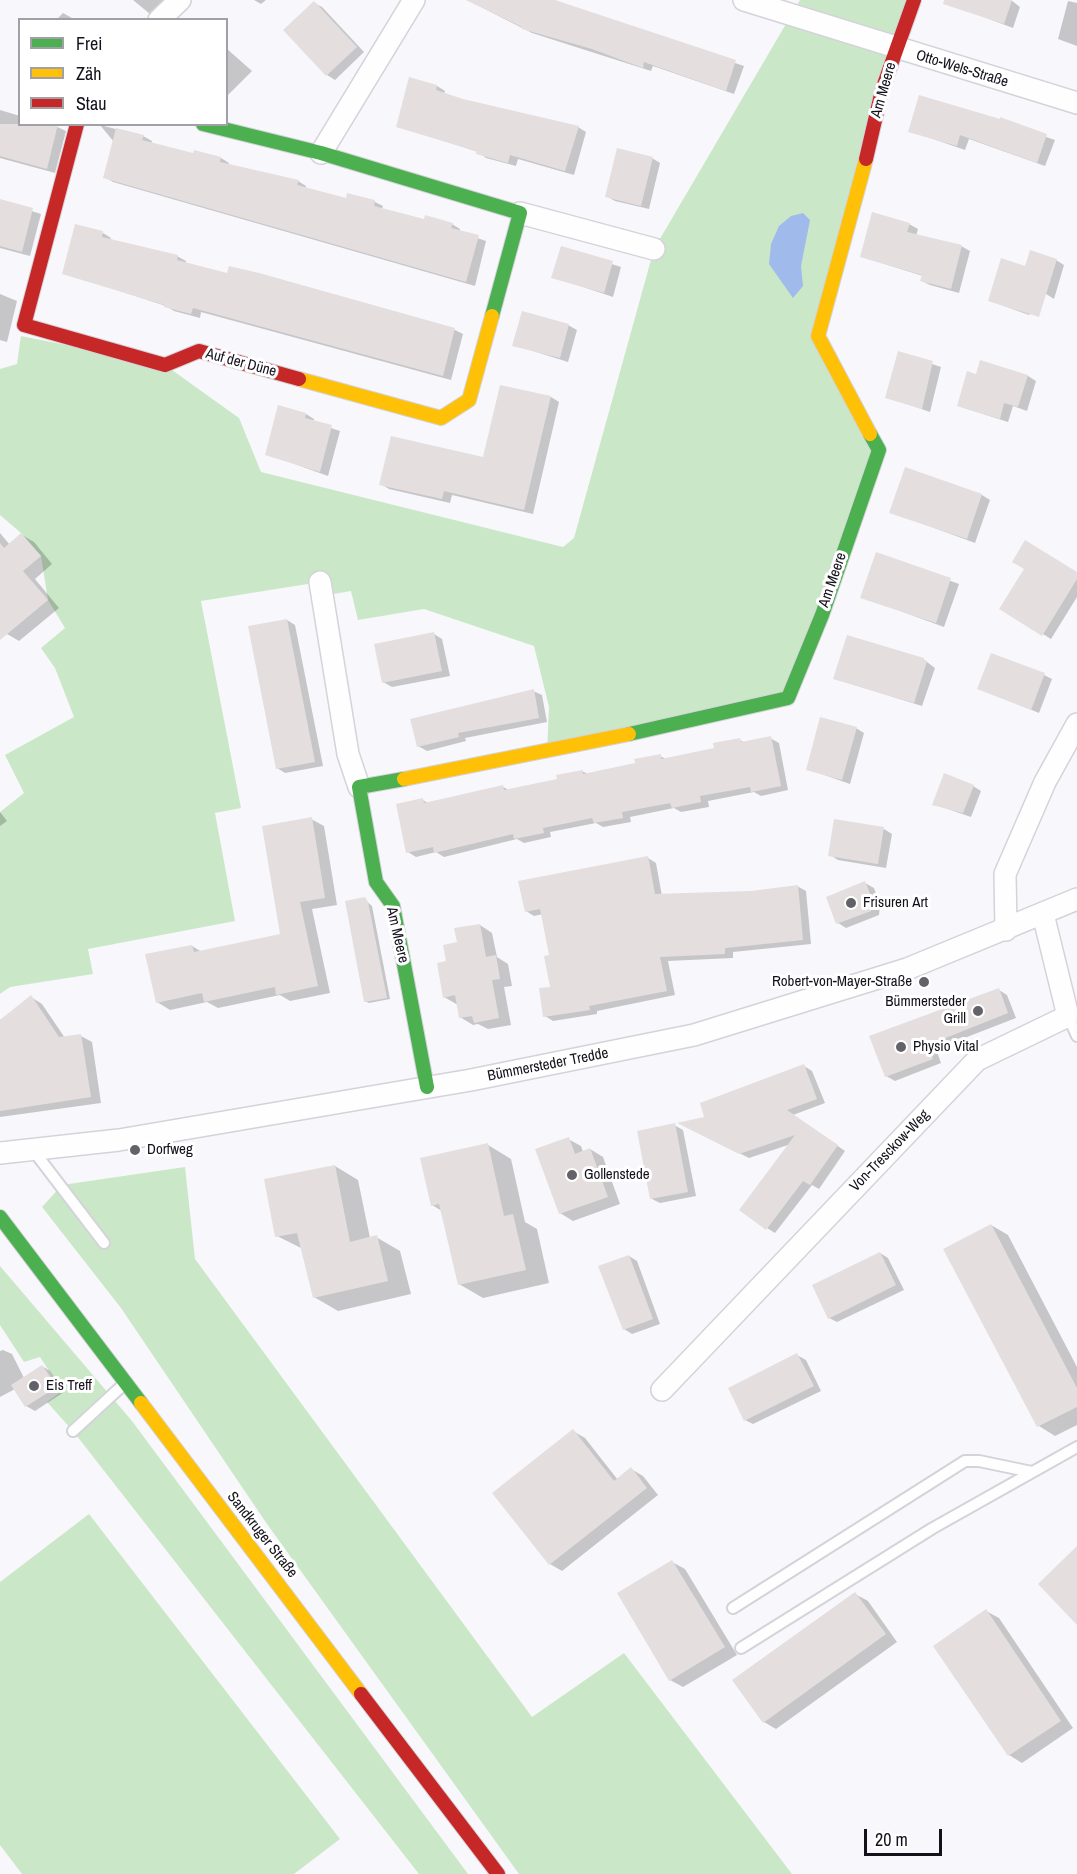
<!DOCTYPE html>
<meta charset="utf-8">
<style>
body{margin:0}
#map{position:relative;width:1077px;height:1874px;overflow:hidden;background:#f8f7fb;font-family:"Archivo Narrow",sans-serif}
canvas{display:block}
.legend{position:absolute;left:18px;top:18px;width:210px;height:108px;box-sizing:border-box;background:#fff;border:2px solid #a1a0a4;margin:0;padding:8px 10px;list-style:none;font-size:18px;color:#14111b}
.legend li{display:flex;align-items:center;gap:12px;height:30px}
.legend b{width:30px;border:2px solid #a1a0a4}
.scale{position:absolute;left:864px;top:1829px;width:78px;height:27px;box-sizing:border-box;border:3px solid #14111b;border-top:0;padding-left:8px;font-size:18px;line-height:21px;white-space:nowrap;color:#14111b;-webkit-text-stroke:4px #fff;paint-order:stroke}
</style>
<div id="map">
<canvas width="1077" height="1874"></canvas>
<ul class="legend">
<li><b style="height:8px;background:#4caf50"></b>Frei</li>
<li><b style="height:8px;background:#ffc107"></b>Zäh</li>
<li><b style="height:8px;background:#c62828"></b>Stau</li>
</ul>
<div class="scale">20 m</div>
</div>
<script>
const context = document.querySelector('canvas').getContext('2d');
context.lineJoin = 'round';
function fillPath(path, color) {
  context.fillStyle = color;
  context.fill(path, 'evenodd');
}
function toPath(rows) {
  const path = new Path2D();
  for (const r of rows) {
    path.moveTo(r[0], r[1]);
    for (let i = 2; i < r.length; i += 2) path.lineTo(r[i], r[i + 1]);
  }
  return path;
}
function stroke(path, color, width, dash) {
  context.strokeStyle = color;
  context.lineWidth = width;
  context.lineCap = dash ? 'butt' : 'round';
  context.setLineDash(dash || []);
  context.stroke(path);
}
function write(font, color, halo, rows, align = 'center') {
  context.font = font + ' "Archivo Narrow",sans-serif';
  context.lineWidth = 6;
  context.setLineDash([]);
  context.textBaseline = 'middle';
  context.strokeStyle = halo;
  context.fillStyle = color;
  for (const [text, x, y, turn = 0] of rows) {
    context.save();
    context.translate(x, y);
    context.rotate((+turn || 0) * Math.PI / 180);
    context.textAlign = isNaN(turn) ? turn : align;
    if (halo) context.strokeText(text, 0, 0);
    context.fillText(text, 0, 0);
    context.restore();
  }
}
const green = toPath([
 [800,0,914,0,818,336,879,450,788,698,547,752,549,707,534,646,424,609,358,620,351,591,322,596,320,582,201,601,241,808,215,813,235,921,88,949,93,974,10,987,0,994,0,812,24,793,5,755,74,717,55,668,41,648,65,628,48,600,41,556,21,533,0,515,0,369,17,364,21,336,165,365,239,418,261,472,563,547,574,538,654,249],
 [185,1167,195,1259,532,1717,624,1653,792,1874,519,1874,267,1524,121,1308,42,1207,62,1185],
 [0,1266,132,1421,468,1874,419,1874,73,1431,47,1402,62,1391,40,1357,24,1362,0,1325],
 [89,1514,340,1839,294,1874,22,1874,0,1845,0,1582]
]);
const water = toPath([
 [803,213,810,220,801,266,803,286,793,298,769,264,771,244,779,226,791,216]
]);
const shadow = toPath([
 [133,0,167,0,150,14],
 [254,0,266,0,261,4],
 [467,0,547,0,744,66,734,94,653,66,651,71,532,33],
 [969,0,1011,0,1020,7,1013,28,965,10],
 [1068,1,1077,3,1077,46,1058,39],
 [314,3,322,7,364,52,335,80,327,75],
 [63,13,72,18,73,20,56,20],
 [226,48,252,71,226,97],
 [437,86,445,91,444,94,463,100,578,127,586,132,574,175,518,159,516,166,486,158,478,152,398,126],
 [0,110,20,116,20,124,51,124,66,131,55,173,0,158],
 [1000,121,1055,140,1045,166,969,139,965,150,910,131],
 [100,125,143,136,152,141,151,144,194,155,195,151,221,158,229,163,228,166,298,181,306,186,305,189,347,199,349,195,375,202,383,206,382,209,425,221,452,224,460,229,460,232,486,241,475,286,113,182,105,177,114,142],
 [652,158,660,163,649,209,615,201,606,196],
 [0,201,41,214,30,256,0,248],
 [909,224,918,229,916,236,961,246,970,251,959,293,930,285,922,281,923,276,862,257],
 [103,233,111,238,110,240,177,256,186,261,185,264,228,275,259,274,455,330,463,334,451,380,201,312,200,318,174,311,166,306,64,273],
 [562,248,621,267,613,297,553,277],
 [1056,260,1064,265,1054,299,1043,292,1029,315,990,301,1026,267],
 [0,294,17,301,7,342,0,340],
 [568,325,577,330,568,362,514,345],
 [899,353,941,367,930,412,887,397],
 [977,376,1028,376,1036,381,1027,411,1013,406,1008,422,958,406],
 [551,397,559,402,533,514,452,495,450,503,389,489,381,484,484,459],
 [306,414,314,419,313,422,340,431,328,476,267,454],
 [982,495,990,500,975,543,891,512],
 [0,533,10,545,22,535,34,542,52,564,35,579,59,608,19,641,7,634,0,626],
 [877,554,959,584,944,627,862,597],
 [1026,569,1077,573,1077,597,1051,639,1001,608],
 [287,620,295,625,323,766,285,773,277,768],
 [434,634,442,639,450,676,392,687,383,682],
 [923,659,935,668,922,706,835,679],
 [1044,675,1052,679,1039,713,979,688],
 [533,691,542,695,547,722,465,738,466,741,427,751,418,746],
 [856,728,864,733,850,784,807,769],
 [770,738,779,743,788,790,761,796,754,792,708,801,709,807,681,812,674,808,630,817,631,822,603,827,596,823,550,832,551,837,524,843,517,839,444,857,436,852,416,857,408,852,423,800,429,804,503,787,509,790,559,780,582,771,588,774,636,765,660,756,666,759,716,749,740,740,745,743],
 [973,786,981,791,971,817,933,804],
 [0,812,7,821,0,826],
 [311,819,324,826,337,905,312,909,330,993,290,1001,280,995,218,1008,207,1002,170,1010,157,1002,192,946,202,952,281,935],
 [835,821,884,829,892,834,886,868,838,860,830,855],
 [648,858,656,863,662,896,751,892,797,886,806,891,811,944,733,952,733,958,668,961,675,995,597,1011,597,1014,553,1021,545,1016,551,988,551,956,543,914,534,916,526,911],
 [865,883,874,888,880,905,879,915,846,928,838,923],
 [364,899,372,906,390,999,369,1003,365,1001],
 [480,925,492,933,497,957,508,964,512,986,504,987,511,1025,488,1029,478,1024,473,1025,460,1017,458,1005,444,997,459,943],
 [999,990,1007,995,1016,1018,936,1049,941,1063,895,1081,886,1076],
 [31,997,42,1004,65,1038,81,1036,92,1042,101,1103,0,1117,0,1020],
 [804,1066,812,1071,825,1103,793,1115,845,1151,819,1189,812,1185,775,1233,767,1228,791,1144,749,1158,687,1127],
 [674,1125,683,1130,696,1196,660,1203,652,1199],
 [568,1139,581,1146,583,1152,590,1149,603,1157,620,1204,573,1221,560,1213],
 [488,1145,511,1159,525,1222,537,1229,549,1283,483,1298,459,1284,442,1211,432,1205],
 [335,1166,358,1180,370,1238,376,1237,400,1251,411,1294,338,1311,314,1297,303,1249,277,1236],
 [991,1225,1008,1235,1077,1367,1077,1425,1055,1436,1039,1426],
 [880,1253,888,1258,904,1290,837,1322,829,1318],
 [629,1256,637,1261,660,1324,632,1334,624,1329],
 [3,1350,12,1354,24,1378,42,1366,50,1371,64,1392,35,1411,26,1406,15,1389,0,1397,0,1351],
 [797,1355,806,1360,821,1391,753,1424,745,1420],
 [573,1431,585,1438,618,1480,631,1469,643,1476,658,1495,562,1571,550,1564],
 [672,1562,685,1569,737,1655,683,1687,670,1680],
 [855,1594,868,1601,897,1642,776,1729,764,1722],
 [986,1611,999,1618,1073,1728,1022,1763,1009,1755,935,1646]
]);
const building = toPath([
 [466,0,555,0,736,60,726,91,644,62,643,68,592,49,522,29,522,27],
 [944,0,1012,0,1004,24,943,4],
 [314,1,357,47,326,76,283,30],
 [409,77,437,85,436,90,463,99,579,126,565,171,510,155,508,163,476,154,476,151,396,127],
 [919,95,1000,119,1000,117,1047,134,1037,163,960,135,957,146,908,132],
 [0,124,58,124,47,169,0,156],
 [116,128,144,135,142,140,193,153,194,150,221,157,220,162,299,180,297,185,346,198,347,193,375,200,374,206,424,219,425,215,453,223,451,228,479,235,466,282,103,178],
 [617,148,653,157,641,206,605,197],
 [0,199,33,208,22,252,0,246],
 [872,212,910,223,907,232,962,245,951,289,920,281,922,275,860,257],
 [75,224,103,231,102,237,178,255,177,260,227,273,229,266,259,273,455,328,443,376,193,308,191,314,164,307,165,305,62,274],
 [561,246,613,261,604,293,551,278],
 [1030,250,1057,259,1039,317,988,301,1001,258,1025,266],
 [522,311,569,324,560,358,512,346],
 [898,351,933,361,922,409,885,398],
 [980,360,1028,375,1018,407,1004,403,1000,419,957,406,967,371,976,374],
 [500,385,551,396,524,510,444,491,442,499,379,485,391,436,483,457],
 [278,405,306,413,305,418,332,425,320,472,265,455],
 [905,467,982,494,967,539,889,513],
 [21,533,41,556,23,571,48,600,0,640,0,543,4,548],
 [1025,540,1077,572,1077,579,1042,636,999,609,1024,569,1012,562],
 [876,552,951,578,936,623,860,598],
 [287,619,315,762,276,769,248,626],
 [434,632,442,671,382,683,374,644],
 [847,635,924,658,923,660,927,661,914,703,833,679],
 [991,653,1045,673,1031,710,977,689],
 [534,689,539,718,458,733,459,737,417,747,410,719],
 [820,717,857,727,842,780,806,770],
 [771,736,781,786,751,792,750,787,700,796,701,802,672,808,670,803,622,812,623,818,594,823,592,818,543,828,544,833,514,839,513,834,434,853,433,847,406,853,396,804,423,798,424,803,503,785,504,790,557,779,556,775,583,770,583,774,635,763,634,759,661,754,661,759,714,748,713,743,740,738,741,742],
 [944,773,974,785,963,813,932,805],
 [312,817,325,898,300,902,318,986,276,995,275,987,204,1002,202,993,156,1003,145,954,192,945,194,952,280,934,262,826],
 [834,819,884,827,878,864,828,856],
 [648,856,655,894,751,891,798,885,803,940,725,948,725,954,660,957,667,991,589,1006,590,1010,543,1017,539,988,550,987,544,956,549,955,540,909,525,912,518,881],
 [865,881,872,899,871,911,836,924,826,897],
 [365,897,368,902,387,998,364,1002,345,901],
 [480,924,486,957,496,955,500,979,492,980,499,1018,474,1023,472,1016,459,1018,455,995,443,998,437,963,446,961,443,945,457,942,454,928],
 [999,988,1008,1013,928,1045,933,1059,885,1077,869,1036],
 [31,995,59,1037,81,1034,91,1097,0,1111,0,1020],
 [804,1064,817,1099,787,1110,838,1145,810,1185,803,1181,766,1230,739,1210,795,1135,739,1154,677,1123,704,1117,700,1103],
 [675,1123,688,1192,650,1199,637,1131],
 [569,1137,575,1154,590,1148,608,1197,559,1214,535,1149],
 [488,1143,504,1216,513,1214,526,1270,458,1285,439,1204,431,1206,420,1158],
 [335,1165,350,1242,377,1235,388,1281,313,1298,297,1233,275,1237,264,1179],
 [991,1224,1077,1388,1077,1407,1037,1427,943,1249],
 [880,1252,896,1285,828,1319,812,1285],
 [629,1255,653,1319,623,1330,598,1266],
 [797,1353,814,1386,744,1421,728,1388],
 [42,1365,57,1387,25,1407,11,1385],
 [573,1429,614,1481,631,1467,647,1488,549,1565,492,1493],
 [1077,1546,1077,1625,1038,1584],
 [672,1560,725,1647,669,1681,617,1593],
 [855,1592,886,1634,763,1723,732,1680],
 [986,1609,1061,1721,1008,1756,933,1646]
]);
const lane = toPath([
 [1068,1016,1077,1036],
 [33,1150,104,1243],
 [73,1431,123,1385],
 [733,1608,965,1461,979,1461,1032,1472],
 [741,1648,933,1528,1077,1447]
]);
const street = toPath([
 [744,0,1077,103],
 [159,20,180,0],
 [321,153,414,0],
 [520,213,654,249],
 [320,582,348,754,359,787],
 [1006,930,1005,874,1045,782,1077,724],
 [0,1153,119,1140,365,1098,471,1080,694,1035,907,969,1077,899],
 [662,1390,977,1060,1068,1016,1043,914]
]);
const fast = toPath([
 [203,124,321,153,520,213,492,316],
 [629,734,788,698,822,615,879,450,870,434],
 [404,779,359,787,376,882,393,906,427,1087],
 [0,1217,141,1403]
]);
const slow = toPath([
 [866,159,818,336,870,434],
 [299,379,441,418,469,400,492,316],
 [404,779,629,734],
 [141,1403,361,1694]
]);
const jam = toPath([
 [77,124,24,325,165,365,199,351,299,379],
 [866,159,882,90,914,0],
 [361,1694,498,1874]
]);
const markers = [
 [851,903,6,"#646269"],
 [924,982,6,"#646269"],
 [978,1011,6,"#646269"],
 [901,1047,6,"#646269"],
 [135,1150,6,"#646269"],
 [572,1175,6,"#646269"],
 [34,1386,6,"#646269"]
];
const streetNames = [
 ["Otto-Wels-Straße",962,69,17],
 ["Am Meere",884,90,-74],
 ["Auf der Düne",241,363,15],
 ["Am Meere",833,580,-71],
 ["Am Meere",397,935,77],
 ["Bümmersteder Tredde",548,1065,-11],
 ["Von-Tresckow-Weg",890,1151,-46],
 ["Sandkruger Straße",262,1535,52]
];
const poiNames = [
 ["Frisuren Art",863,903],
 ["Robert-von-Mayer-Straße",912,982,"right"],
 ["Bümmersteder",966,1002,"right"],
 ["Grill",966,1019,"right"],
 ["Physio Vital",913,1047],
 ["Dorfweg",147,1150],
 ["Gollenstede",584,1175],
 ["Eis Treff",46,1386]
];
fillPath(green, '#cae8c7');
fillPath(water, '#a1baec');
fillPath(shadow, '#0003');
fillPath(building, '#e4dfde');
stroke(lane, '#d4d3da', 14);
stroke(street, '#d4d3da', 24);
stroke(fast, '#d4d3da', 16);
stroke(slow, '#d4d3da', 16);
stroke(jam, '#d4d3da', 16);
stroke(lane, '#fefefe', 10);
stroke(street, '#fefefe', 21);
stroke(fast, '#4caf50', 14);
stroke(slow, '#ffc107', 14);
stroke(jam, '#c62828', 14);
for (const [x, y, r, color] of markers) {
  const dot = new Path2D();
  dot.arc(x, y, r, 0, 2 * Math.PI);
  context.fillStyle = color;
  context.fill(dot);
  stroke(dot, '#fff', 2);
}
write('15px', '#14111b', '#fff', streetNames);
write('15px', '#14111b', '#fff', poiNames, 'left');
</script>
